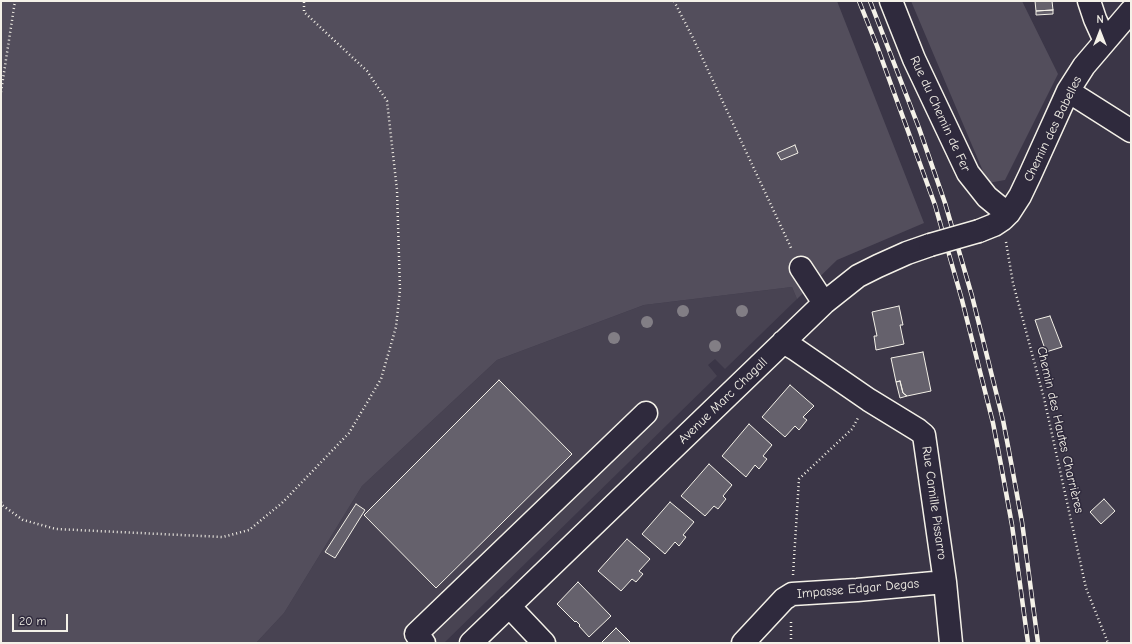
<!DOCTYPE html>
<meta charset="utf-8">
<style>
body{margin:0}
#map{position:relative;width:1132px;height:644px;overflow:hidden;background:#3b3647;font-family:"Comic Neue",sans-serif}
canvas{display:block}
.frame{position:absolute;inset:0;border:2px solid #f4f1e8;pointer-events:none}
.north{position:absolute;left:1080px;top:12px;width:40px;height:40px;-webkit-text-stroke:3px #2f2a3d;paint-order:stroke;rotate:0deg;font-size:11px;font-weight:700;line-height:16px;text-align:center;color:#f4f1e8}
.north::after{content:'';display:block;margin:auto;width:14px;height:18px;background:#f4f1e8;clip-path:polygon(50% 0,100% 100%,50% 72%,0 100%)}
.scale{position:absolute;left:12px;top:614px;width:56px;height:18px;box-sizing:border-box;border:2px solid #f4f1e8;border-top:0;padding-left:5px;font-size:12px;line-height:14px;white-space:nowrap;color:#f4f1e8;-webkit-text-stroke:3px #2f2a3d;paint-order:stroke}
</style>
<div id="map">
<canvas width="1132" height="644"></canvas>
<div class="frame"></div>
<div class="north">N</div>
<div class="scale">20 m</div>
</div>
<script>
const context = document.querySelector('canvas').getContext('2d');
context.lineJoin = 'round';
function fillPath(path, color) {
  context.fillStyle = color;
  context.fill(path, 'evenodd');
}
function toPath(rows) {
  const path = new Path2D();
  for (const r of rows) {
    path.moveTo(r[0], r[1]);
    for (let i = 2; i < r.length; i += 2) path.lineTo(r[i], r[i + 1]);
  }
  return path;
}
function stroke(path, color, width, dash) {
  context.strokeStyle = color;
  context.lineWidth = width;
  context.lineCap = dash ? 'butt' : 'round';
  context.setLineDash(dash || []);
  context.stroke(path);
}
function write(font, color, halo, rows, align = 'center') {
  context.font = font + ' "Comic Neue",sans-serif';
  context.lineWidth = 3;
  context.setLineDash([]);
  context.textBaseline = 'middle';
  context.strokeStyle = halo;
  context.fillStyle = color;
  for (const [text, x, y, turn = 0] of rows) {
    context.save();
    context.translate(x, y);
    context.rotate((+turn || 0) * Math.PI / 180);
    context.textAlign = isNaN(turn) ? turn : align;
    if (halo) context.strokeText(text, 0, 0);
    context.fillText(text, 0, 0);
    context.restore();
  }
}
const built = toPath([
 [792,287,797,299,725,369,715,359,708,365,717,376,444,643,256,643,284,613,362,486,497,360,644,305]
]);
const green = toPath([
 [1,1,837,1,924,223,837,260,797,299,792,287,644,305,497,360,362,486,284,613,256,643,1,643],
 [911,1,1022,1,1058,74,1005,180,988,183]
]);
const building = toPath([
 [1035,1,1052,1,1053,10,1036,11,1035,1],
 [1053,10,1053,14,1036,15,1036,11,1053,10],
 [795,145,798,153,781,160,777,153,795,145],
 [899,306,903,325,900,325,904,344,876,350,874,336,877,336,872,312,899,306],
 [1050,316,1062,347,1046,352,1035,320,1050,316],
 [923,352,931,391,907,396,903,393,900,381,896,382,891,358,923,352],
 [499,380,572,454,436,588,364,515,499,380],
 [900,381,903,393,907,396,900,398,896,382,900,381],
 [790,385,814,406,803,417,807,420,799,430,795,426,785,437,762,417,790,385],
 [749,424,772,445,763,456,767,459,759,469,755,465,746,477,722,456,749,424],
 [709,464,732,485,723,496,726,499,718,509,714,506,705,516,681,496,709,464],
 [1104,499,1115,511,1101,524,1090,512,1104,499],
 [670,502,694,522,683,535,686,537,679,546,675,542,665,554,642,534,670,502],
 [356,504,365,510,335,558,325,552,356,504],
 [627,539,650,559,639,571,643,574,636,582,632,579,621,591,598,571,627,539],
 [578,582,611,616,589,637,579,626,580,625,576,621,575,622,557,604,578,582],
 [616,628,631,643,601,643,616,628]
]);
const path = toPath([
 [674,1,693,38,792,250],
 [1,92,15,1],
 [1006,242,1013,283,1044,398,1086,588,1108,643],
 [1,502,2,505,23,520,56,529,223,537,249,530,282,503,349,433,381,379,396,327,400,290,397,190,387,101,367,71,304,12,304,1],
 [793,575,799,479,852,429,859,416],
 [791,643,791,622]
]);
const minor = toPath([
 [891,1,914,59,968,173,987,197,998,206,1009,213],
 [1089,1,1095,19,1105,41],
 [1068,91,1131,131],
 [979,231,994,225,1003,219,1009,213,1020,196,1030,175,1068,91,1084,66,1131,11],
 [801,268,824,303],
 [783,342,795,349,869,400,918,430,924,435,945,582,951,643],
 [509,606,544,643],
 [424,643,416,634,646,413],
 [471,643,824,303,858,276,878,266,907,253,930,245],
 [743,643,784,599,792,594,857,590,945,582]
]);
const rail = toPath([
 [859,1,877,46,935,205,962,300,993,423,1001,465,1012,525,1028,643],
 [870,1,919,128,945,203,972,296,1003,420,1011,462,1022,522,1038,643]
]);
const minorBridge = toPath([
 [930,245,979,231]
]);
const trees = [
 [683,311],
 [742,311],
 [647,322],
 [614,338],
 [715,346]
];
const streetNames = [
 ["Rue du Chemin de Fer",940,114,65],
 ["Chemin des Babelles",1053,129,-64],
 ["Avenue Marc Chagall",723,401,-44],
 ["Chemin des Hautes Charrières",1060,430,77],
 ["Rue Camille Pissarro",934,503,82],
 ["Impasse Edgar Degas",858,589,-5]
];
fillPath(built, '#484352');
fillPath(green, '#534e5c');
fillPath(building, '#65616c');
stroke(building, '#f4f1e8', 1);
stroke(minor, '#f4f1e8', 25);
stroke(path, '#f4f1e8', 2.5, [1, 3]);
stroke(minor, '#2f2a3d', 22);
stroke(rail, '#f4f1e8', 4.5);
stroke(rail, '#2f2a3d', 3, [9]);
stroke(minorBridge, '#f4f1e8', 25, []);
stroke(minorBridge, '#2f2a3d', 22);
context.fillStyle = '#827e85';
for (const [x, y] of trees) {
  context.beginPath();
  context.arc(x, y, 6, 0, 2 * Math.PI);
  context.fill();
}
write('13px', '#f4f1e8', '#2f2a3d', streetNames);
</script>
